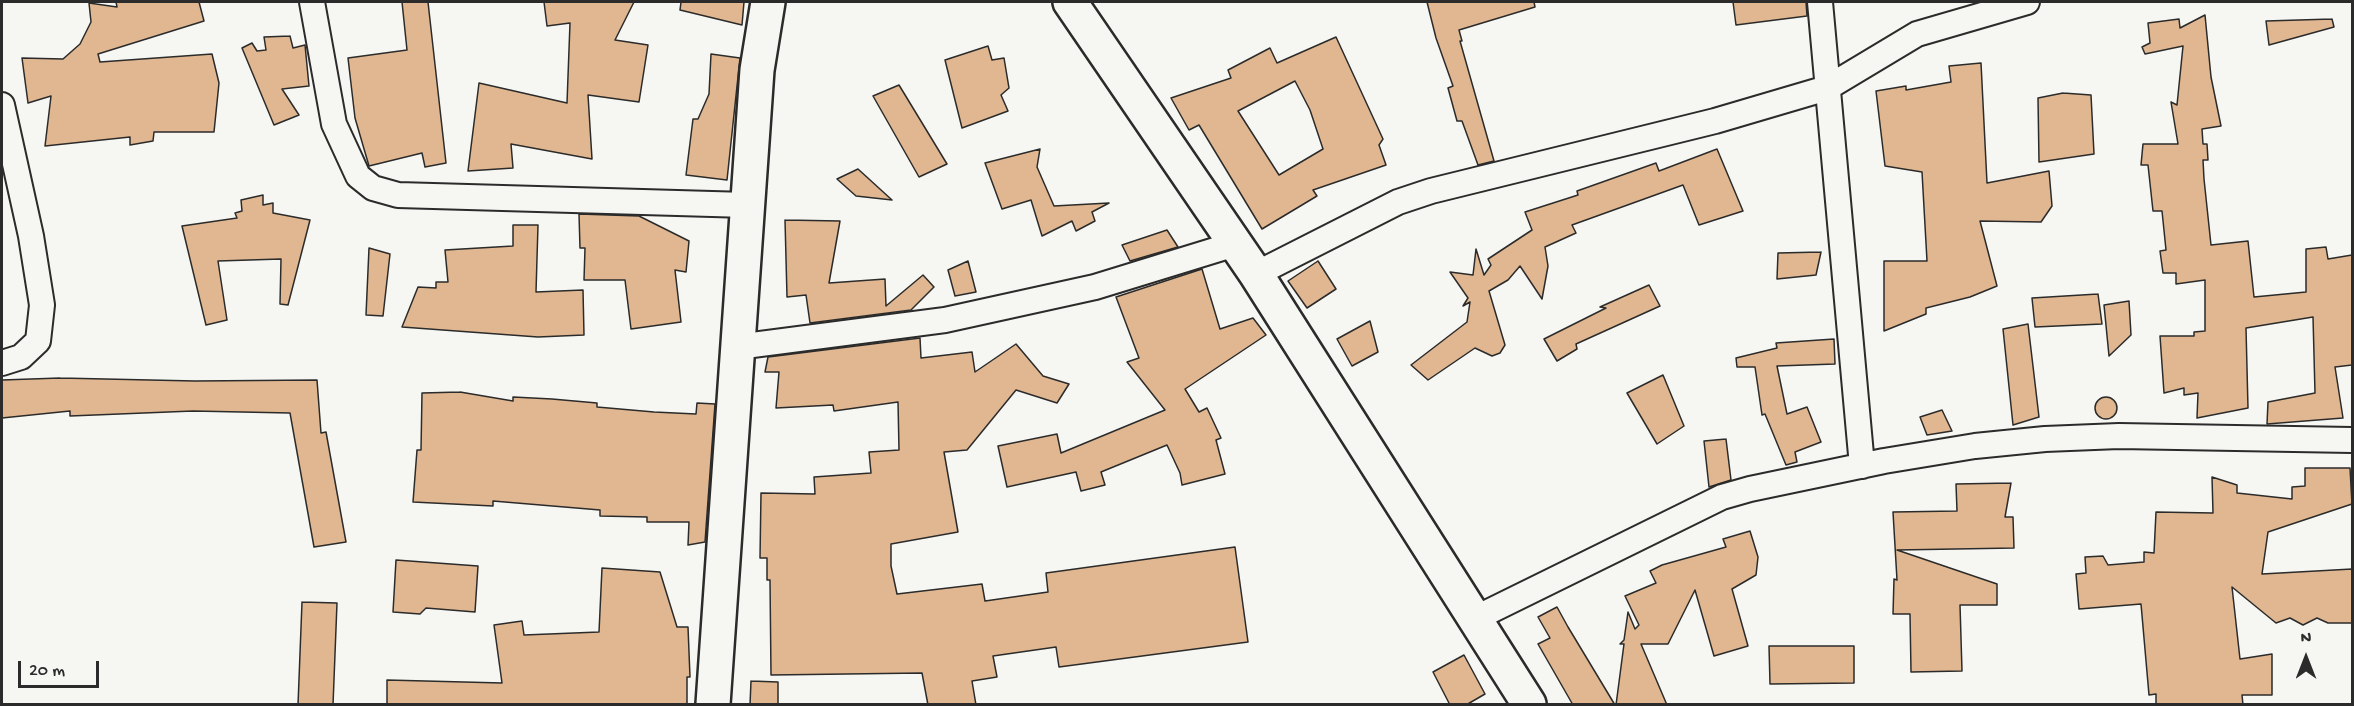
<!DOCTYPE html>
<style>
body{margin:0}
#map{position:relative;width:2354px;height:706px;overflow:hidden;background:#f6f6f2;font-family:"Gochi Hand",sans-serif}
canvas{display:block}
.frame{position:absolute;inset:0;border:3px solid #2b2b2b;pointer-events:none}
.north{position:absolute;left:2276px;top:628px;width:60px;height:60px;-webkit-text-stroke:4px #f6f6f2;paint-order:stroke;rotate:0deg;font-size:16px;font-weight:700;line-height:24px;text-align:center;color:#2b2b2b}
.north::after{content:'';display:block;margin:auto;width:21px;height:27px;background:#2b2b2b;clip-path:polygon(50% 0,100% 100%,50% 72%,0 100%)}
.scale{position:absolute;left:18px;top:661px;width:81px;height:27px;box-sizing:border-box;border:3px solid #2b2b2b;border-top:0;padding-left:8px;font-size:18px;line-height:21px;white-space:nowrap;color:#2b2b2b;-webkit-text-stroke:4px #f6f6f2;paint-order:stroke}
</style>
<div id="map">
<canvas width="2354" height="706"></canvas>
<div class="frame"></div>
<div class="north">N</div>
<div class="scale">20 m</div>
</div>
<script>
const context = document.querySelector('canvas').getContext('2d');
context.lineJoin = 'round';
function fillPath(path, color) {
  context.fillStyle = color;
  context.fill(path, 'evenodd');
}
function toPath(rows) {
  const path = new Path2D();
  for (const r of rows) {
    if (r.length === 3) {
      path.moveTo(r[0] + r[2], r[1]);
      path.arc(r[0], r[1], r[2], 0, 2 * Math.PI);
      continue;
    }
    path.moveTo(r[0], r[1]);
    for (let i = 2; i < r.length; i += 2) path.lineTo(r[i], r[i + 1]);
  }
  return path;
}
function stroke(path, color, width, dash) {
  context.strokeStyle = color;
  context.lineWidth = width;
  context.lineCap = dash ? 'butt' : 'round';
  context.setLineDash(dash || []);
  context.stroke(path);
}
const building = toPath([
 [116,2,199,2,204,21,98,54,100,62,212,54,219,83,214,132,154,132,153,141,130,145,130,137,45,146,51,96,28,103,22,58,63,59,80,44,91,22,89,3,117,7,116,2],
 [402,2,428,2,446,163,425,167,422,153,369,166,355,118,348,58,407,50,402,2],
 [544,2,634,2,615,40,648,45,639,102,588,95,592,159,511,144,513,168,468,171,479,83,567,103,570,23,547,26,544,2],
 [681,2,744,2,742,25,680,10,681,2],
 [1427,2,1534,2,1535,7,1459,30,1462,41,1460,41,1494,161,1478,165,1462,121,1457,121,1448,88,1453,86,1436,38,1427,2],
 [1733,2,1806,2,1807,16,1736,25,1733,2],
 [2205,15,2211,77,2221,126,2202,129,2203,144,2207,144,2208,160,2203,160,2204,179,2211,245,2248,241,2254,297,2306,292,2306,249,2326,247,2328,259,2352,255,2352,365,2335,367,2343,418,2267,424,2268,402,2315,393,2313,317,2246,328,2248,408,2197,418,2198,393,2184,395,2184,388,2164,393,2160,336,2194,336,2194,332,2205,331,2205,280,2176,284,2176,273,2163,273,2160,251,2166,250,2162,211,2153,211,2148,165,2141,165,2143,144,2178,144,2171,102,2177,105,2183,46,2145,54,2142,47,2150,43,2148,23,2179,19,2180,28,2205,15],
 [2332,19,2334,27,2269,45,2266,21,2332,19],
 [290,36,293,48,305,45,309,86,282,89,299,115,274,125,242,48,252,43,257,51,266,50,264,37,290,36],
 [1336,37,1383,139,1379,145,1386,165,1313,190,1317,196,1262,229,1199,125,1189,130,1171,98,1231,78,1228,70,1270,48,1277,63,1336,37],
 [1295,81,1310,110,1323,149,1279,175,1238,111,1295,81],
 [988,46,992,60,1004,58,1009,88,1001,95,1008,111,962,128,945,60,988,46],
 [711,54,740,58,727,180,686,175,693,119,698,119,709,94,711,54],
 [1981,63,1987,183,2049,171,2052,206,2041,222,1980,221,1997,286,1970,297,1926,308,1926,314,1884,331,1884,261,1927,261,1922,172,1885,166,1876,91,1906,86,1906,90,1951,82,1949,66,1981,63],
 [899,85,947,164,919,177,873,96,899,85],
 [2063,93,2091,95,2094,154,2039,162,2038,98,2063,93],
 [1040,149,1037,167,1054,206,1109,203,1092,212,1095,221,1076,231,1072,221,1042,236,1031,200,1002,209,985,163,1040,149],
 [1717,149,1743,211,1699,225,1683,185,1572,225,1576,233,1545,247,1548,266,1542,299,1520,266,1508,280,1489,291,1505,345,1500,353,1492,356,1475,348,1428,380,1411,365,1467,322,1470,302,1463,306,1468,298,1450,272,1473,275,1476,249,1484,275,1491,265,1488,259,1532,230,1525,212,1578,195,1577,191,1656,163,1659,171,1717,149],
 [858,169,892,200,856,196,837,179,858,169],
 [263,195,263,205,273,203,273,213,310,220,288,305,280,304,281,259,218,261,227,320,206,325,182,226,237,218,235,213,242,211,241,200,263,195],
 [579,214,639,216,689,241,686,272,675,270,681,322,631,329,625,280,584,280,585,248,580,248,579,214],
 [785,220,840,221,829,283,885,279,886,306,923,275,934,287,911,310,810,323,806,295,787,297,785,220],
 [513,225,538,225,536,292,583,290,584,335,538,337,402,327,418,287,436,288,436,282,448,282,445,250,513,246,513,225],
 [1167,230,1178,247,1130,261,1122,245,1167,230],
 [369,248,390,254,383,316,366,315,369,248],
 [1821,252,1816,275,1777,279,1778,253,1821,252],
 [968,261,976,292,955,296,948,270,968,261],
 [1318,261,1336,289,1307,308,1288,281,1318,261],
 [1202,269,1220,329,1253,318,1266,335,1185,389,1199,412,1207,408,1221,438,1216,440,1225,474,1182,485,1180,473,1167,445,1101,472,1105,485,1081,491,1076,472,1007,487,998,446,1057,434,1061,453,1165,410,1127,362,1139,358,1116,297,1202,269],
 [1649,285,1660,306,1576,344,1577,349,1557,361,1544,339,1606,308,1600,307,1649,285],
 [2098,294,2102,324,2035,327,2032,298,2098,294],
 [2129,301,2131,335,2109,356,2104,305,2129,301],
 [1370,321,1378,352,1352,366,1337,339,1370,321],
 [2028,324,2039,417,2013,425,2003,329,2028,324],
 [920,338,921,358,972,352,975,372,1016,344,1043,376,1069,384,1057,403,1016,390,967,450,944,452,958,532,891,544,891,566,897,594,982,584,985,601,1048,592,1046,573,1235,547,1248,642,1059,667,1056,647,993,656,997,677,972,681,976,705,928,705,922,673,771,675,770,580,767,580,767,558,760,558,761,493,815,494,814,477,871,473,869,452,899,450,898,402,834,411,833,405,776,408,779,372,765,372,768,357,920,338],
 [1834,339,1835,364,1777,366,1787,414,1807,407,1821,442,1795,452,1797,462,1786,465,1765,414,1762,415,1755,367,1737,367,1736,358,1777,348,1776,343,1834,339],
 [1663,375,1684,426,1657,444,1627,393,1663,375],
 [60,378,195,381,317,380,321,433,326,432,346,542,314,547,290,413,193,411,70,416,70,411,2,418,2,380,60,378],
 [460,392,513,401,513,397,552,399,597,403,597,407,654,412,696,414,697,403,715,404,705,542,688,545,689,522,647,522,647,517,600,516,600,510,493,501,493,506,413,502,417,450,421,450,422,393,460,392],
 [2106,408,11],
 [1942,410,1952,431,1927,435,1920,417,1942,410],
 [1726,439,1731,480,1709,487,1704,441,1726,439],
 [2305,468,2350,468,2352,504,2268,532,2262,574,2352,569,2352,623,2328,623,2317,618,2303,625,2290,618,2276,623,2232,587,2240,659,2272,654,2272,695,2242,695,2243,705,2156,705,2156,694,2149,695,2141,604,2079,609,2076,574,2086,573,2085,557,2103,556,2108,565,2144,562,2144,552,2154,553,2156,512,2213,513,2212,477,2237,485,2237,493,2292,499,2292,487,2305,486,2305,468],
 [2011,483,2005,517,2013,517,2014,548,1897,550,1997,584,1997,605,1960,605,1962,671,1911,672,1910,614,1893,614,1894,579,1897,580,1893,512,1957,511,1956,484,2011,483],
 [1750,531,1758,557,1756,575,1732,589,1748,646,1714,656,1695,590,1668,644,1641,644,1667,705,1616,705,1624,644,1620,644,1624,640,1628,612,1635,629,1639,625,1625,596,1656,583,1650,571,1662,565,1726,547,1723,539,1750,531],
 [396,560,478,566,475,612,426,608,420,614,393,612,396,560],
 [602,568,660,572,677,627,688,627,690,677,687,677,687,705,387,705,387,680,502,683,494,625,522,621,524,635,599,632,602,568],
 [302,602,337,603,333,705,298,705,302,602],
 [1557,607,1568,627,1615,705,1573,705,1538,644,1550,638,1538,617,1557,607],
 [1769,646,1854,646,1854,683,1770,684,1769,646],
 [1464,655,1485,694,1466,705,1450,705,1433,672,1464,655],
 [751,681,778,682,778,705,750,705,751,681]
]);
const street = toPath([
 [312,2,334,124,358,176,373,188,398,195,747,205],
 [1820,2,1862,466],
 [2,105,31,236,42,305,38,341,21,357,2,363],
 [1256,274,1398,202,1431,191,1715,121,1827,88,1917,34,2027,2],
 [737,347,945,320,1095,287,1235,244],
 [1474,619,1722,497,1750,489,1884,461,1975,446,2045,439,2119,436,2352,440]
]);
const secondary = toPath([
 [1070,2,1256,274,1529,704],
 [713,704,757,70,768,2]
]);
fillPath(building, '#e0b790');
stroke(building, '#2b2b2b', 1.5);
stroke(street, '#2b2b2b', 28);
stroke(secondary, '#2b2b2b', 38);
stroke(street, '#f6f6f2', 24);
stroke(secondary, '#f6f6f2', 33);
</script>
